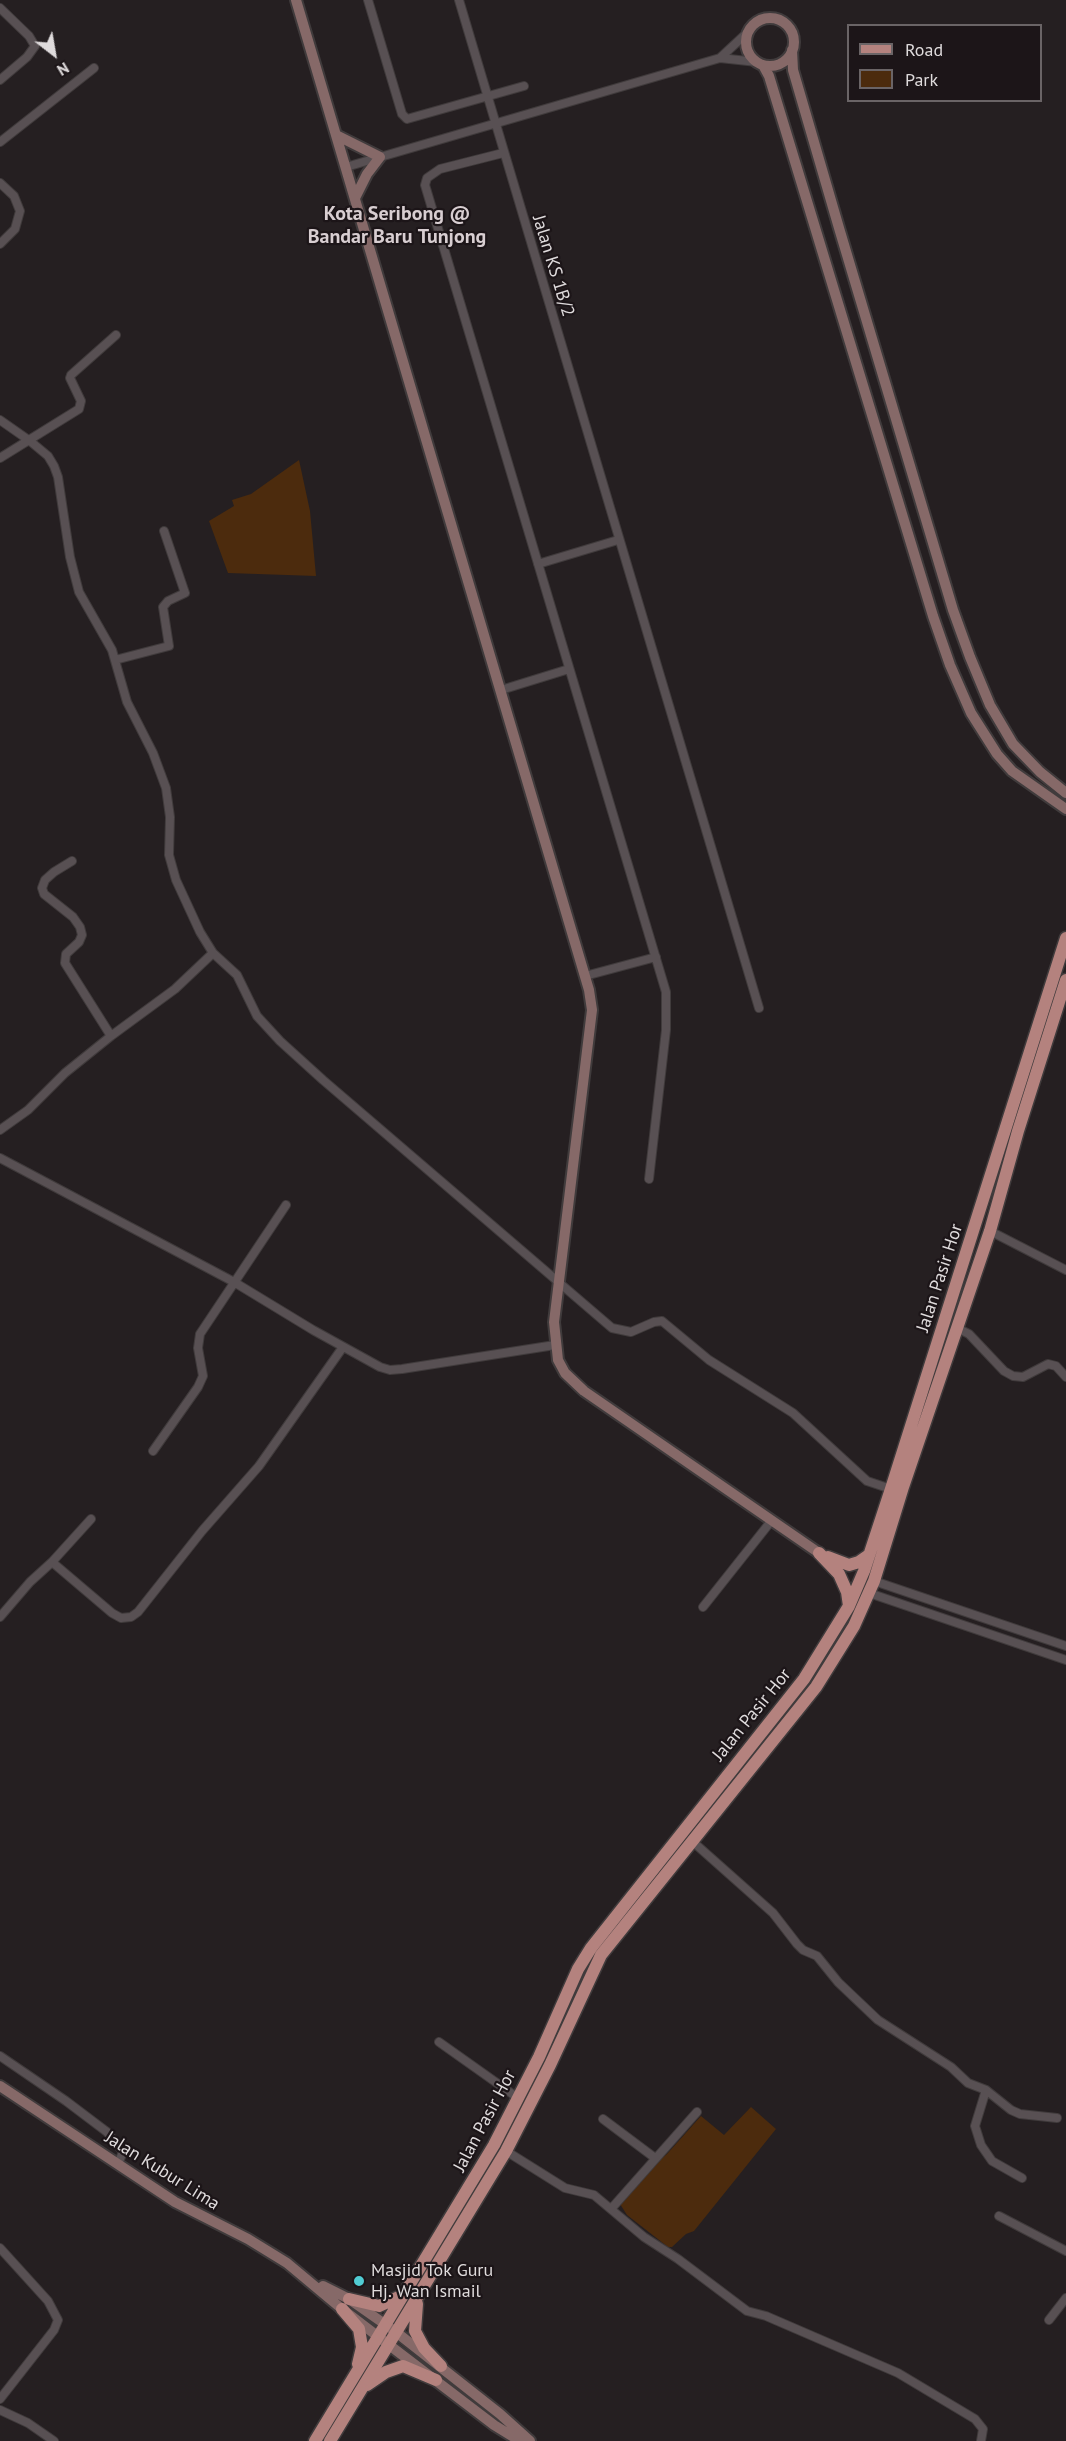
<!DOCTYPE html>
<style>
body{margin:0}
#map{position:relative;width:1066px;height:2441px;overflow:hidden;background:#251f21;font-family:"PT Sans",sans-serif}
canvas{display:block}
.legend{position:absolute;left:847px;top:24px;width:195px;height:78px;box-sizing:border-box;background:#1c1518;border:2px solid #6a6466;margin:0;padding:8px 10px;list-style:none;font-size:18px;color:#dfdbdc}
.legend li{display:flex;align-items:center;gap:12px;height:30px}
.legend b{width:30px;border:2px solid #6a6466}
.north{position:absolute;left:24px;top:24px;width:60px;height:60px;-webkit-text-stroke:4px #1c1518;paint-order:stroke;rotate:149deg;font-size:16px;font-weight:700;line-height:24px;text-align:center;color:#dfdbdc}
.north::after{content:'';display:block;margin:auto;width:21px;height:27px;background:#dfdbdc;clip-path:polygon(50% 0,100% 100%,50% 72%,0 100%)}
</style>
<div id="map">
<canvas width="1066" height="2441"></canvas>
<ul class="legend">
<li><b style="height:8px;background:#b4827e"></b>Road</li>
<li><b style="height:16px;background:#4c2b0d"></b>Park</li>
</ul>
<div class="north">N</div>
</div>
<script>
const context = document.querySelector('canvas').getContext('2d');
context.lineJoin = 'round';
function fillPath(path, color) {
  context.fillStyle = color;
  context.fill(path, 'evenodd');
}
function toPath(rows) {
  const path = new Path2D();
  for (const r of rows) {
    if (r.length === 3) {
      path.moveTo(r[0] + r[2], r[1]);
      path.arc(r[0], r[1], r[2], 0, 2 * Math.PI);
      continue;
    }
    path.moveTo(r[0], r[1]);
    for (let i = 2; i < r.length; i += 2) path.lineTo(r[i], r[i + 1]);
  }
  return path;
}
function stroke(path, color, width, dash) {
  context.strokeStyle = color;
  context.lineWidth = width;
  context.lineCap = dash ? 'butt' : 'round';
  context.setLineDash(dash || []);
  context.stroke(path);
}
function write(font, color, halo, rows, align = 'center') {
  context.font = font + ' "PT Sans",sans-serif';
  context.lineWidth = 4.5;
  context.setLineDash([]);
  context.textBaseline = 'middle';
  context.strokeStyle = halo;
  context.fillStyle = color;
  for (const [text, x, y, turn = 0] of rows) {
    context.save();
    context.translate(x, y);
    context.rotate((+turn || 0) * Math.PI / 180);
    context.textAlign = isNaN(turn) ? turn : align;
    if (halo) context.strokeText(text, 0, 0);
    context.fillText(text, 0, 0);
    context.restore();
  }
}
const green = toPath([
 [299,460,310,511,316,576,228,573,209,521,234,506,232,500,251,494],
 [751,2107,776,2129,694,2231,686,2234,672,2247,668,2247,627,2215,620,2204,647,2171,667,2154,701,2116,724,2135]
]);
const street = toPath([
 [368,0,402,114,407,119,524,86],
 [459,0,759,1008],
 [0,8,29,36,35,46,27,57,0,80],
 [720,58,748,32],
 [0,142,94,68],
 [503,153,440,169,427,178,425,185,666,992,666,1030,649,1179],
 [346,167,720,58,757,62],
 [0,183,14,196,20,211,15,229,0,244],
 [0,420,30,441,48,456,54,466,58,477,70,557,79,592,112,650,127,702,153,753,166,788,170,817,169,855,176,880,200,932,213,953,237,975,257,1016,280,1041,323,1080,612,1328,631,1332,654,1322,662,1321,709,1360,793,1413,867,1481,891,1489],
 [0,458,79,409,81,401,70,378,71,375,116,335],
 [538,564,618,540],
 [115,660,169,646,163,607,168,601,185,593,164,531],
 [501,690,569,669],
 [72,861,54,872,45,880,42,888,44,894,73,917,80,927,82,935,79,942,66,954,65,963,111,1036],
 [585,976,656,957],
 [0,1130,28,1110,65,1073,111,1036,175,989,213,953],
 [0,1158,234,1282,313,1330,380,1367,390,1370,402,1369,555,1345],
 [990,1231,1066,1270],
 [957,1328,969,1334,1004,1371,1013,1376,1023,1377,1048,1364,1056,1366,1066,1377],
 [153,1451,198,1387,203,1376,198,1348,200,1334,286,1205],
 [52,1562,91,1519],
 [874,1581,1066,1646],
 [869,1593,1066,1660],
 [703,1607,772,1520],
 [0,1617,30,1582,52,1562,112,1613,121,1618,131,1617,138,1612,202,1531,259,1466,343,1347],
 [692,1841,773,1913,797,1944,803,1950,817,1956,838,1982,878,2020,951,2067,968,2083,986,2090,1011,2110,1020,2114,1057,2118],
 [439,2042,518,2098],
 [0,2056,66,2101,107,2132,123,2152,118,2164],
 [986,2090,975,2126,981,2145,992,2161,1022,2178],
 [603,2119,655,2158],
 [506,2151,565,2188,594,2195,644,2237,678,2259,747,2311,766,2316,898,2373,975,2419,983,2429,981,2441],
 [611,2209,697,2112],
 [999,2216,1066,2251],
 [0,2248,48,2301,58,2320,54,2330,0,2399],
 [1049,2320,1066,2298],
 [0,2410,28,2423,54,2441]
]);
const secondary = toPath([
 [296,0,589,990,592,1010,554,1322,558,1360,565,1373,584,1391,819,1553],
 [770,42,24],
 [792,50,793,70,839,228,953,610,970,657,990,705,1013,744,1040,772,1066,793],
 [763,65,769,76,933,616,950,665,971,713,997,754,1012,771,1066,809],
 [336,135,380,157,367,174,355,198],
 [0,2086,175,2202,248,2239,287,2263,342,2309,494,2425,520,2441],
 [323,2286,349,2299,396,2332,500,2414,530,2441]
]);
const primary = toPath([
 [819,1553,839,1574,847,1592,849,1606],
 [828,1557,849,1565,859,1562,869,1555],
 [349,2299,379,2306,401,2296],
 [417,2304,415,2331,424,2348,441,2366],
 [342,2309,359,2329,362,2347,358,2364],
 [367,2385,386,2372,403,2366,436,2380],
 [315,2441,494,2145,539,2057,578,1969,591,1948,804,1679,849,1606,864,1571,891,1489,1066,938],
 [330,2441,506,2151,550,2065,601,1955,816,1687,854,1626,874,1581,903,1487,990,1231,1018,1131,1066,980]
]);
const markers = [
 [359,2281,6,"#51ccd3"]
];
const streetNames = [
 ["Jalan KS 1B/2",553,266,73],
 ["Jalan Pasir Hor",940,1278,-72],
 ["Jalan Pasir Hor",752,1715,-51],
 ["Jalan Pasir Hor",485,2121,-62],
 ["Jalan Kubur Lima",162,2171,32]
];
const poiNames = [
 ["Masjid Tok Guru",371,2271],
 ["Hj. Wan Ismail",371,2292]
];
const neighbourhoodNames = [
 ["Kota Seribong @",397,214],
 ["Bandar Baru Tunjong",397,237]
];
fillPath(green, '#4c2b0d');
stroke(street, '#403b3c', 10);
stroke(secondary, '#403b3c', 14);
stroke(primary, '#403b3c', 15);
stroke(street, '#585053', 8);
stroke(secondary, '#866968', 10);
stroke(primary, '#b4827e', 12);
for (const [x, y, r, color] of markers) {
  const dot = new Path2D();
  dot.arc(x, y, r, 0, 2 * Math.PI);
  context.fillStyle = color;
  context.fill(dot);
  stroke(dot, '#1c1518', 2);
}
write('18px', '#dfdbdc', '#1c1518', streetNames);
write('18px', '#dfdbdc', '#1c1518', poiNames, 'left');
write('bold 20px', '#d8ced1', '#1c1518', neighbourhoodNames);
</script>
